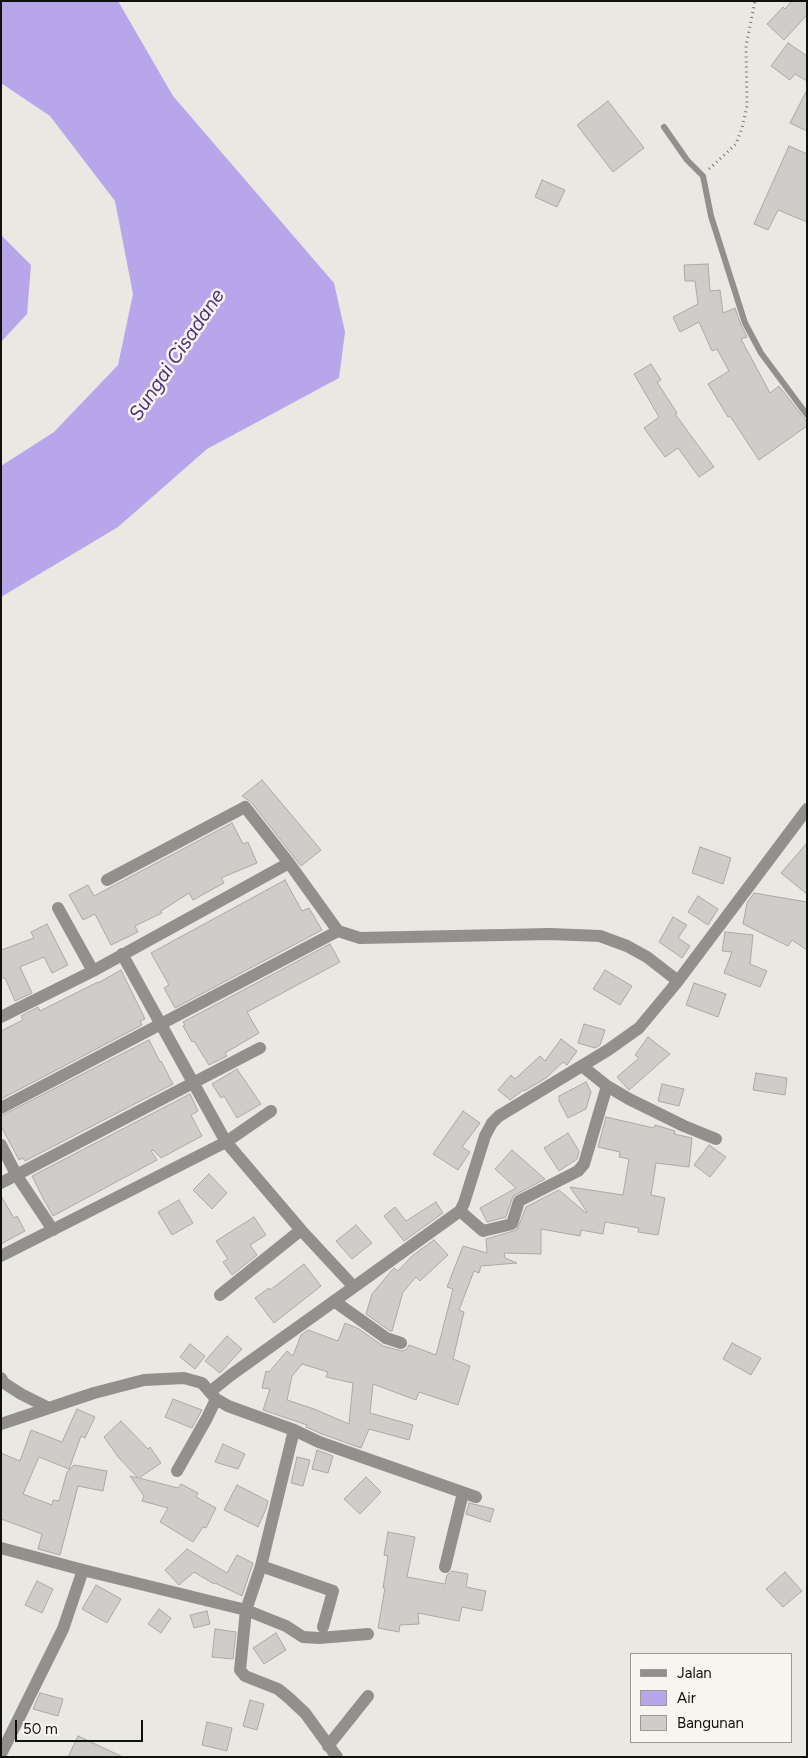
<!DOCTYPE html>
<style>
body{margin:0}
#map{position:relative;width:808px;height:1758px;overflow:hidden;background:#eae8e3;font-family:Figtree,sans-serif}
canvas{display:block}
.frame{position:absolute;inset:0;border:2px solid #10100e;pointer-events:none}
.legend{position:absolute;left:630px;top:1653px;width:162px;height:90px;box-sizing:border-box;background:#f8f5f1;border:1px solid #9b9996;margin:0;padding:6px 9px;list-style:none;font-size:15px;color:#10100e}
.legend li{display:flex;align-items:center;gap:10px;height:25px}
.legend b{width:25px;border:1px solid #9b9996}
.scale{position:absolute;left:15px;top:1720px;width:128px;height:22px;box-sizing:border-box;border:2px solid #10100e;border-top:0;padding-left:6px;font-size:15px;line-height:18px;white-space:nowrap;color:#10100e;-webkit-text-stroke:4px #f8f5f1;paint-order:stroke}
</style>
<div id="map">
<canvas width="808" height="1758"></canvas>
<div class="frame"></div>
<ul class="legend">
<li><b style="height:6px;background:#91908e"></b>Jalan</li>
<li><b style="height:14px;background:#b8a6ea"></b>Air</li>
<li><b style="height:14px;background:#cfcdc9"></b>Bangunan</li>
</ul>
<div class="scale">50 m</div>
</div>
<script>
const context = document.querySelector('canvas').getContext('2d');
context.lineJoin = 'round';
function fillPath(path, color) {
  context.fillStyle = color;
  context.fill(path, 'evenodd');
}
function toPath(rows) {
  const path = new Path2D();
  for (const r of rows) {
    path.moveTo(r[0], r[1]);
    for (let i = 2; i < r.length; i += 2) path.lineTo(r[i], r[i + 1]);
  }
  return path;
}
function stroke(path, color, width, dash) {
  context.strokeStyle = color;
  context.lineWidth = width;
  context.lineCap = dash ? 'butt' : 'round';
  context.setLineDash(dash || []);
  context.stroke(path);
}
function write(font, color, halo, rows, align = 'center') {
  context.font = font + ' Figtree,sans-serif';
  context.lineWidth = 5;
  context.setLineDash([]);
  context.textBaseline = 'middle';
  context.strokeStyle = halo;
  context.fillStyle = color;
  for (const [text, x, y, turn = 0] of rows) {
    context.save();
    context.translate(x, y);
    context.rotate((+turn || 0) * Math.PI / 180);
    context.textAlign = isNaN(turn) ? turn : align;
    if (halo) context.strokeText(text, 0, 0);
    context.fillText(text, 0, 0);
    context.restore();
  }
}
const water = toPath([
 [1,1,118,1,173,96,334,283,345,332,339,378,207,449,118,527,1,597,1,466,54,432,118,365,133,294,115,201,50,116,1,83],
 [1,235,31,265,27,314,1,342]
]);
const building = toPath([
 [792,1,807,1,807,15,784,40,767,24,783,7,785,9,792,1],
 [788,43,807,56,807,81,795,74,790,80,771,66,788,43],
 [807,90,807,131,790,123,807,90],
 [608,101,644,148,613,172,577,125,608,101],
 [789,146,807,154,807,222,778,210,768,230,754,224,789,146],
 [542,180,565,190,557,207,535,197,542,180],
 [708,264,710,291,720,290,723,313,735,308,741,325,747,337,741,339,770,393,779,386,807,422,807,426,759,460,730,416,728,417,708,384,729,371,717,349,712,351,699,322,680,332,673,317,698,304,695,281,685,281,684,265,708,264],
 [651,364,661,380,657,382,677,413,675,414,714,467,699,477,678,448,665,457,644,428,659,417,634,374,651,364],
 [262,780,321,850,301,866,251,802,242,796,262,780],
 [232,823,243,844,248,842,257,863,221,878,224,883,193,900,189,893,161,911,162,913,135,926,138,932,111,945,95,914,83,920,69,895,88,885,94,896,232,823],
 [807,843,807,894,781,873,807,843],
 [700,847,731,858,723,884,692,873,700,847],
 [285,880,302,911,309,908,322,930,175,1008,164,988,169,985,151,953,285,880],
 [754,893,807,902,807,950,792,940,788,946,743,924,747,903,754,893],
 [698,896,718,909,708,925,688,912,698,896],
 [673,917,687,925,678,938,690,946,682,958,659,942,673,917],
 [47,924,68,965,52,973,44,957,20,967,32,993,15,1001,5,978,1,978,1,950,34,938,31,932,47,924],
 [725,932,753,935,750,964,767,971,760,987,724,973,732,952,722,951,725,932],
 [330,944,340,962,247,1012,259,1033,225,1053,227,1056,209,1065,194,1041,192,1042,183,1026,185,1025,183,1022,330,944],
 [121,970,145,1019,140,1021,142,1025,1,1099,1,1031,23,1020,21,1016,38,1007,40,1011,98,982,98,983,121,970],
 [605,970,632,986,620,1005,593,989,605,970],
 [694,983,726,994,718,1017,686,1005,694,983],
 [584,1024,605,1030,600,1045,595,1048,578,1043,584,1024],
 [648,1037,670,1054,629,1090,617,1077,639,1058,635,1055,648,1037],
 [561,1039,577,1051,567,1065,563,1062,546,1078,524,1091,523,1090,510,1100,498,1090,511,1075,515,1079,540,1056,545,1061,561,1039],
 [149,1040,160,1062,161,1061,173,1084,25,1161,23,1158,19,1160,1,1126,1,1116,149,1040],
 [237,1069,261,1104,237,1118,224,1096,221,1098,212,1084,237,1069],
 [756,1073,787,1078,785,1095,753,1090,756,1073],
 [586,1082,591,1092,586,1109,568,1118,559,1101,559,1096,586,1082],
 [662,1084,684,1089,679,1106,658,1101,662,1084],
 [190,1094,198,1111,191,1115,202,1136,161,1158,153,1150,151,1151,157,1160,53,1216,44,1200,32,1176,190,1094],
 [463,1111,480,1123,462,1147,470,1152,458,1170,433,1154,463,1111],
 [606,1117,654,1128,655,1125,675,1131,674,1134,692,1138,689,1167,656,1163,651,1195,665,1198,658,1235,638,1232,639,1228,605,1222,603,1234,581,1230,580,1236,541,1229,541,1254,504,1253,505,1258,517,1263,481,1266,479,1273,474,1271,459,1310,464,1312,453,1359,470,1366,458,1405,419,1392,416,1400,373,1384,370,1413,413,1425,409,1440,369,1429,361,1448,322,1434,306,1427,307,1425,263,1410,270,1389,262,1388,266,1371,269,1372,287,1351,293,1356,301,1335,308,1330,338,1341,345,1323,359,1329,383,1346,402,1351,407,1349,409,1345,436,1355,453,1289,447,1287,463,1246,487,1253,486,1239,517,1230,526,1207,559,1190,586,1213,587,1212,570,1187,623,1195,629,1159,619,1157,620,1152,598,1147,606,1117],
 [302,1364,328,1372,326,1377,353,1383,349,1424,314,1409,287,1400,292,1376,302,1364],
 [568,1133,579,1151,577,1159,559,1171,544,1148,568,1133],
 [709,1145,726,1157,710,1177,694,1165,709,1145],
 [512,1150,545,1179,513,1196,506,1217,487,1222,480,1208,516,1188,495,1169,512,1150],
 [209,1174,227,1193,212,1209,193,1190,209,1174],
 [1,1196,14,1218,17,1216,25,1231,1,1244,1,1196],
 [179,1200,193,1223,172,1235,158,1212,179,1200],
 [436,1202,443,1213,404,1241,384,1216,395,1207,406,1221,436,1202],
 [254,1217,266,1235,250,1245,257,1255,232,1275,223,1262,228,1259,216,1241,254,1217],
 [356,1225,372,1243,352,1259,336,1241,356,1225],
 [434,1240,448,1255,420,1281,416,1277,403,1292,392,1331,390,1331,366,1314,372,1294,392,1270,394,1268,398,1271,412,1256,434,1240],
 [304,1264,321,1286,274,1323,255,1298,269,1288,270,1290,304,1264],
 [227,1336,242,1349,220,1373,205,1361,227,1336],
 [732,1343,761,1358,751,1375,723,1359,732,1343],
 [190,1344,205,1356,195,1369,180,1357,190,1344],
 [173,1399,202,1410,192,1428,165,1417,173,1399],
 [77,1409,95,1417,85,1438,81,1436,69,1469,39,1457,23,1494,52,1505,53,1500,59,1501,67,1472,74,1465,107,1471,103,1491,78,1486,60,1555,38,1549,42,1534,1,1519,1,1453,20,1461,31,1430,62,1442,77,1409],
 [121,1421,148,1449,150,1447,161,1463,139,1478,178,1488,181,1484,198,1493,196,1497,216,1508,206,1528,203,1527,193,1542,160,1522,168,1508,142,1501,144,1496,130,1476,138,1478,119,1458,104,1437,121,1421],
 [223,1444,245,1454,238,1469,215,1462,223,1444],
 [317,1450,333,1456,328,1473,312,1469,317,1450],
 [297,1457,310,1460,303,1486,291,1483,297,1457],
 [366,1477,381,1492,360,1514,344,1499,366,1477],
 [237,1485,268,1501,266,1509,258,1527,224,1510,237,1485],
 [469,1503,494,1509,490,1522,466,1514,469,1503],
 [388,1532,415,1537,407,1577,445,1584,447,1575,452,1571,468,1574,466,1587,486,1591,482,1611,462,1607,459,1621,418,1613,419,1624,400,1625,399,1632,378,1628,385,1588,383,1588,388,1556,384,1555,388,1532],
 [187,1549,227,1573,237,1555,253,1563,242,1596,215,1583,214,1584,194,1572,179,1585,165,1570,187,1549],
 [785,1572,802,1591,783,1607,766,1589,785,1572],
 [37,1581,53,1589,42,1613,25,1605,37,1581],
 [96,1585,121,1599,107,1623,82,1609,96,1585],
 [159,1609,171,1618,161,1633,148,1624,159,1609],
 [207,1611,210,1624,194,1628,190,1615,207,1611],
 [215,1629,236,1632,233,1659,212,1657,215,1629],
 [276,1633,286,1650,264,1664,253,1648,276,1633],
 [40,1693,63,1699,58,1716,33,1709,40,1693],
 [250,1700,264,1704,257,1730,243,1726,250,1700],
 [207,1722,232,1728,227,1751,202,1745,207,1722],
 [78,1736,123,1757,68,1757,78,1736]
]);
const path = toPath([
 [709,169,736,144,742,128,747,106,746,46,755,1]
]);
const service = toPath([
 [664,127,687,160,703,176,711,216,745,323,761,353,807,415]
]);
const minor = toPath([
 [107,880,245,807,289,863,338,931,360,938,550,934,600,936,627,946,647,957,678,981],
 [58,908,93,971],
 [122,954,226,1142,301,1230,353,1286],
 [1,1017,93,971,289,863],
 [582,1066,607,1086,629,1099,684,1126,716,1139],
 [1,1108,338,931],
 [1,1145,17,1176,53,1230],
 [1,1183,260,1048],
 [460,1211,483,1231,512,1224,519,1201,578,1171,584,1164,607,1086],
 [1,1256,226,1142,271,1111],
 [220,1295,301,1230],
 [334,1301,386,1338,401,1343],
 [1,1378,4,1383,21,1394,49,1408],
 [211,1391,231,1375,460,1211,464,1203,485,1136,492,1123,499,1116,608,1050,639,1028,678,981,807,809],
 [1,1424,94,1393,144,1380,184,1378,202,1383,216,1399,228,1406,294,1430,319,1442,476,1497],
 [294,1430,261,1566,246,1610,240,1670,245,1676,278,1689,289,1698,305,1713,337,1757],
 [177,1471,207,1418,216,1399],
 [1,1548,83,1570,246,1610,286,1626,303,1637,319,1638,368,1634],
 [261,1566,333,1591,323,1627],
 [445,1567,463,1493],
 [328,1746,368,1696],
 [1,1754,63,1629,83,1570]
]);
const waterNames = [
 ["Sungai Cisadane",177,355,-56]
];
fillPath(water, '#b8a6ea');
fillPath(building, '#cfcdc9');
stroke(building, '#aba9a5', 1);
stroke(path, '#757471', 3, [1, 4]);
stroke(service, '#91908e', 6);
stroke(minor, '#91908e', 12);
write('italic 20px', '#4d3180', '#f8f5f1', waterNames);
</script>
